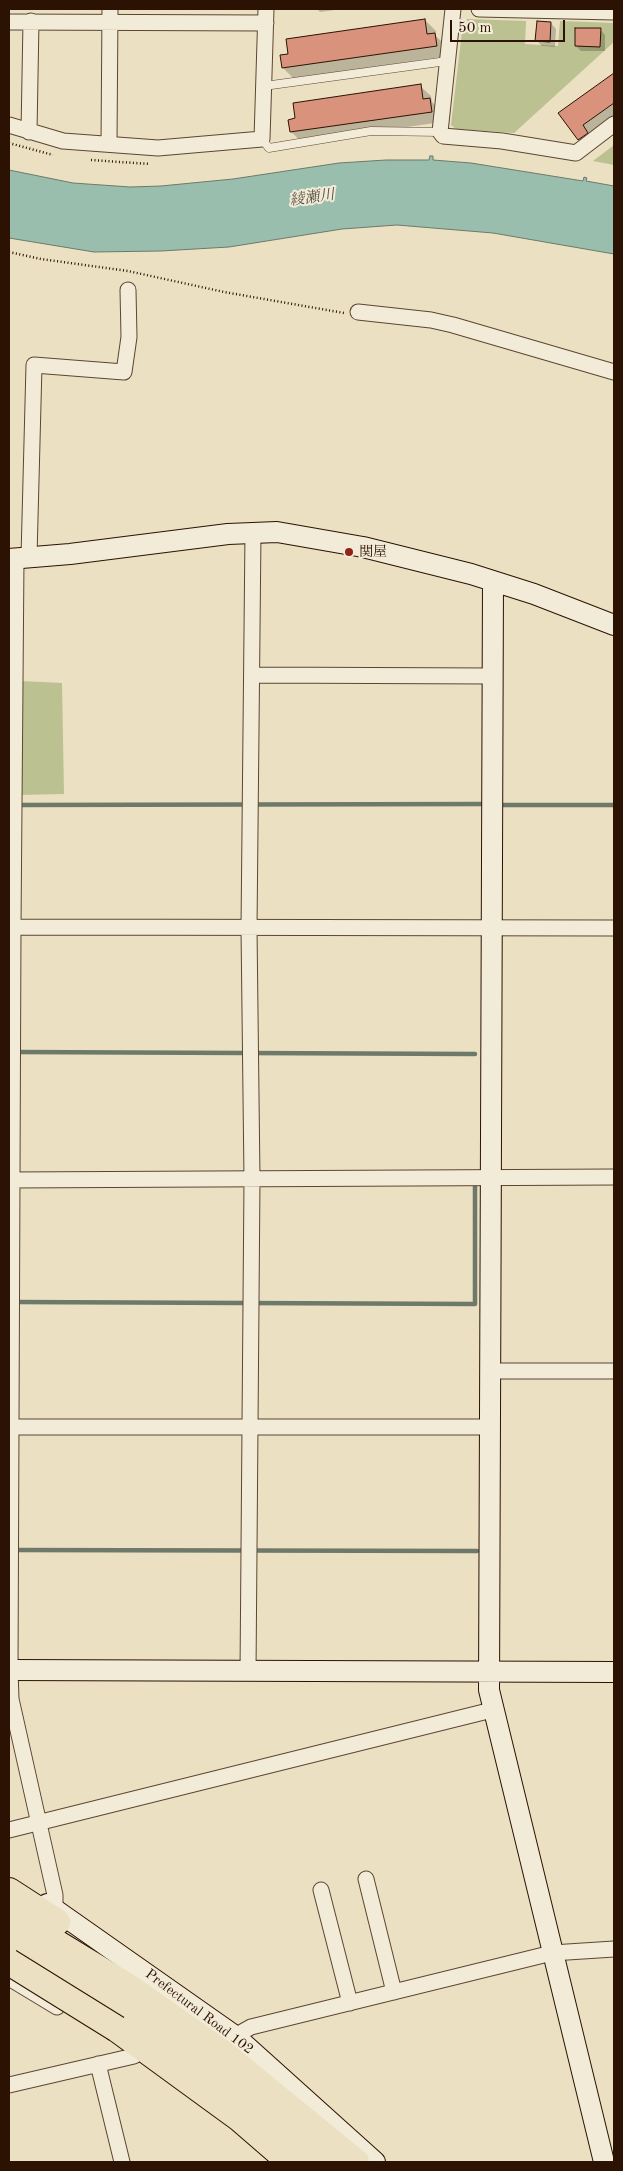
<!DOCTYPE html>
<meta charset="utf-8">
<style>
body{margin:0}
#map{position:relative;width:623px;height:2171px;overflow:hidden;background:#ebe0c2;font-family:"Old Standard TT",serif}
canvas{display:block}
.frame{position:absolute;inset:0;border:10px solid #2c1202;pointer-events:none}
.scale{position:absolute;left:450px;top:20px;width:115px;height:22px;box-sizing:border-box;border:2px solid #2c1202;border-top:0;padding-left:6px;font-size:15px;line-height:18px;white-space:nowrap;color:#2c1202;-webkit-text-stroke:4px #f2ebd7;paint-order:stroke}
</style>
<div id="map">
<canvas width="623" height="2171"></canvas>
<div class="frame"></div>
<div class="scale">50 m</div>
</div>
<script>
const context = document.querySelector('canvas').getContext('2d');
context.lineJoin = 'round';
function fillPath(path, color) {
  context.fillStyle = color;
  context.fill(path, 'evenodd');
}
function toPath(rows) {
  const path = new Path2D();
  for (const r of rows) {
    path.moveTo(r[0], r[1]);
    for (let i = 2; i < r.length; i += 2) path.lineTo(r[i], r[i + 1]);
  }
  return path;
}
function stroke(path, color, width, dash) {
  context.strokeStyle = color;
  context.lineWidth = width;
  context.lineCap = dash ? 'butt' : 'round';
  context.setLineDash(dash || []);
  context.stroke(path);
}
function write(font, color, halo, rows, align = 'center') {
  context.font = font + ' "Old Standard TT","Noto Serif JP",serif';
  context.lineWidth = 4;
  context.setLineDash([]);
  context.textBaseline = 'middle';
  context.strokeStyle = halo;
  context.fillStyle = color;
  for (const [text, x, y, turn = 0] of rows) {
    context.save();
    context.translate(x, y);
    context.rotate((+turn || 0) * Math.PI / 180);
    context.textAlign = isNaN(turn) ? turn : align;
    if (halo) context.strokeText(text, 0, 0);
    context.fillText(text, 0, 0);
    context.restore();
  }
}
const green = toPath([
 [467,19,526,21,525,44,558,46,560,21,614,23,614,42,514,133,456,129,451,125,463,23],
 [614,145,614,165,593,161],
 [21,681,62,683,64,794,19,795]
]);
const water = toPath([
 [430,156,433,156,433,160,471,163,583,181,584,177,587,178,586,181,614,186,614,254,493,233,397,225,342,229,229,247,161,251,94,252,9,238,9,170,73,183,130,187,161,186,233,179,339,163,386,160,429,160,430,156]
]);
const shadow = toPath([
 [317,9,342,9,320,12],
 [425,20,436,31,436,36,445,45,447,56,294,79,283,68],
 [551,23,556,29,555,47,542,46,537,41],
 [600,29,605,35,605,51,581,51,576,46],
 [614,75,614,121,589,150,579,139,560,113],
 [420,86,431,96,432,102,440,110,442,122,302,142,291,132]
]);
const stream = toPath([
 [18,805,487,804],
 [498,805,614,805],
 [16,1052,475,1054],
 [15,1302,475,1304,475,1185],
 [13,1550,477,1551]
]);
const building = toPath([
 [425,19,427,34,435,33,437,46,282,68,280,55,288,54,286,39,425,19],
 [537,21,551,22,550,42,535,41,537,21],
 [575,28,601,28,600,47,575,46,575,28],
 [614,73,614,103,583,125,588,133,578,140,558,113,614,73],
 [421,84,423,99,430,98,432,112,290,132,288,120,295,118,293,103,421,84]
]);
const path = toPath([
 [9,143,53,155],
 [91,160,150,164],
 [9,252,41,259,128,271,224,292,344,313]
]);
const lane = toPath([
 [264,86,447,61],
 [262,139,269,148,371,131,440,132]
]);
const street = toPath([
 [453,9,440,132,443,136,502,141,576,153,614,124],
 [479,9,614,12],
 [9,22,266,23],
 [9,125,63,141,158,148,262,139,266,9],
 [29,132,31,21],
 [109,144,110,9],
 [358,312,431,320,453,325,614,372],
 [29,557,34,365,124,372,129,337,128,290],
 [16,559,13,927,10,1670,11,1699,55,1895,55,1909],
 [252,675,492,676],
 [9,927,614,928],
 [9,1180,614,1177],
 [489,1371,614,1371],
 [9,1427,489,1427],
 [248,1672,252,1179,249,928,253,532],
 [9,1830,492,1710],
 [366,1879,394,1992],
 [321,1890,350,2003],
 [9,1978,57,2007],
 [235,2036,251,2027,552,1953,614,1949],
 [98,2064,122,2162],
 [9,2085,134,2056]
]);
const secondary = toPath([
 [9,559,70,554,228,534,277,532,363,547,471,574,534,594,614,625],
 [493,581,489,1690,604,2162],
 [9,1670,614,1672],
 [47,1904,235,2036,375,2162]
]);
const highway = toPath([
 [9,1891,57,1922],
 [9,1914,127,1986,224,2054,356,2162],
 [9,1942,110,2003,210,2071,324,2162],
 [117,2029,239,2118,290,2162]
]);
const highwayBridge = toPath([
 [9,1962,117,2029]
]);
const markers = [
 [349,552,5,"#8f2418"]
];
const poiNames = [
 ["関屋",359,552]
];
const streetNames = [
 ["Prefectural Road 102",199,2012,37]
];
const waterNames = [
 ["綾瀬川",312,198,-8]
];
fillPath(green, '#bbc190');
fillPath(water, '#99beae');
stroke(water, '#6d7969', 1);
fillPath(shadow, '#0003');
stroke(stream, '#6d7969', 4.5);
fillPath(building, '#d9927c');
stroke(building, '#2c1202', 1);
stroke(lane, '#5c4632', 9);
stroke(street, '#5c4632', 17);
stroke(secondary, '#2c1202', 22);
stroke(highway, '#2c1202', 28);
stroke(path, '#2c1202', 2.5, [1, 2.5]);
stroke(lane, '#f2ebd7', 8);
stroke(street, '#f2ebd7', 15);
stroke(secondary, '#f2ebd7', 20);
stroke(highway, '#ebe0c2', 26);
stroke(highwayBridge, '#2c1202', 28, []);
stroke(highwayBridge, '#ebe0c2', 26);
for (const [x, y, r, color] of markers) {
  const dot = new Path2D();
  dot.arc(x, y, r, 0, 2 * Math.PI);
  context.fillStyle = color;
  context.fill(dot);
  stroke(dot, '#f2ebd7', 2);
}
write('14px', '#2c1202', '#f2ebd7', poiNames, 'left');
write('14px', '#2c1202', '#f2ebd7', streetNames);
write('italic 15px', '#524e3e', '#f2ebd7', waterNames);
</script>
